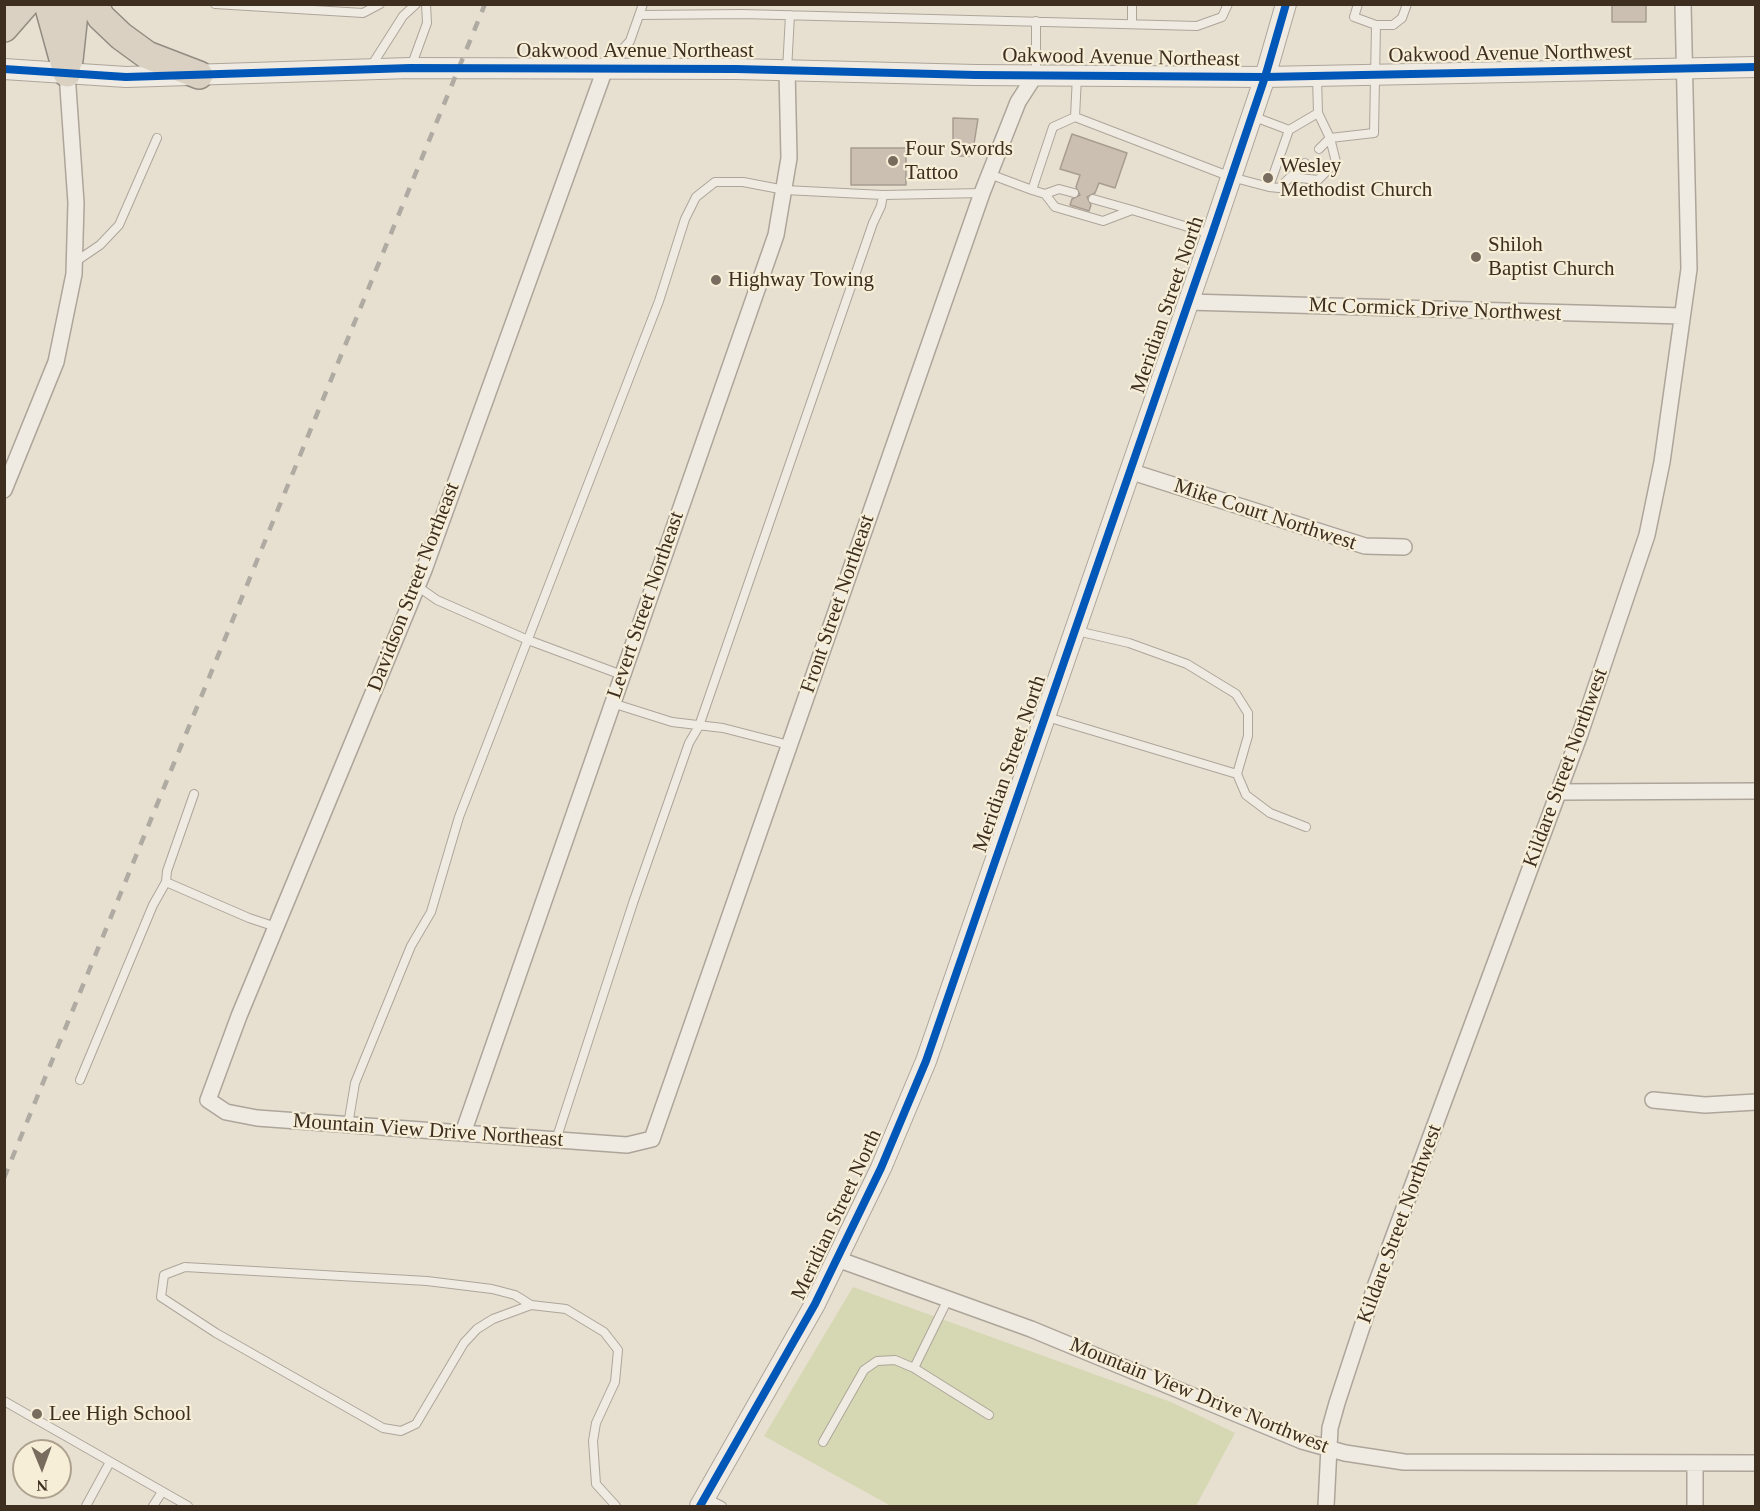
<!DOCTYPE html>
<style>
body{margin:0}
#map{position:relative;width:1760px;height:1511px;overflow:hidden;background:#e7e0d1;font-family:Georgia,serif}
canvas{display:block}
.frame{position:absolute;inset:0;border:6px solid #3d2e20;pointer-events:none}
.north{position:absolute;left:12px;top:1439px;width:60px;height:60px;box-sizing:border-box;background:#f7eed8;border:2px solid #ada18e;border-radius:50%;rotate:179deg;font-size:16px;font-weight:700;line-height:24px;text-align:center;color:#3d2e20}
.north::after{content:'';display:block;margin:auto;width:21px;height:27px;background:#786c5e;clip-path:polygon(50% 0,100% 100%,50% 72%,0 100%)}
</style>
<div id="map">
<canvas width="1760" height="1511"></canvas>
<div class="frame"></div>
<div class="north">N</div>
</div>
<script>
const context = document.querySelector('canvas').getContext('2d');
context.lineJoin = 'round';
function fillPath(path, color) {
  context.fillStyle = color;
  context.fill(path, 'evenodd');
}
function toPath(rows) {
  const path = new Path2D();
  for (const r of rows) {
    path.moveTo(r[0], r[1]);
    for (let i = 2; i < r.length; i += 2) path.lineTo(r[i], r[i + 1]);
  }
  return path;
}
function stroke(path, color, width, dash) {
  context.strokeStyle = color;
  context.lineWidth = width;
  context.lineCap = dash ? 'butt' : 'round';
  context.setLineDash(dash || []);
  context.stroke(path);
}
function write(font, color, halo, rows, align = 'center') {
  context.font = font + ' Georgia,serif';
  context.lineWidth = 4.5;
  context.setLineDash([]);
  context.textBaseline = 'middle';
  context.strokeStyle = halo;
  context.fillStyle = color;
  for (const [text, x, y, turn = 0] of rows) {
    context.save();
    context.translate(x, y);
    context.rotate((+turn || 0) * Math.PI / 180);
    context.textAlign = isNaN(turn) ? turn : align;
    if (halo) context.strokeText(text, 0, 0);
    context.fillText(text, 0, 0);
    context.restore();
  }
}
const green = toPath([
 [853,1287,1171,1402,1235,1433,1196,1506,891,1506,764,1436]
]);
const building = toPath([
 [1612,4,1646,4,1646,22,1612,22,1612,4],
 [953,118,978,119,972,156,953,156,953,118],
 [1072,134,1127,153,1115,188,1099,183,1095,193,1087,197,1091,205,1089,211,1070,205,1072,199,1080,195,1076,187,1080,175,1060,169,1072,134],
 [851,148,906,148,906,185,851,185,851,148]
]);
const service = toPath([
 [215,4,363,13,380,4],
 [1132,4,1132,23],
 [1358,4,1354,17,1376,25,1393,25,1402,18,1407,4],
 [640,15,742,14,1197,26,1222,17,1228,4],
 [608,65,630,41,643,4],
 [411,67,427,23,426,4],
 [370,68,403,16,416,4],
 [787,70,790,15],
 [1036,74,1036,21],
 [1077,76,1075,117,1231,177,1269,187,1289,130],
 [1317,76,1318,113,1330,138,1374,133,1376,25],
 [1252,116,1289,130,1318,113],
 [992,175,1032,190,1053,127,1075,117],
 [1291,177,1318,180,1336,162,1330,138,1319,149],
 [1269,187,1279,188,1305,163],
 [1032,190,1045,194,1055,207,1103,221,1132,210,1211,234],
 [1045,194,1059,189,1074,193],
 [1093,199,1132,210],
 [75,262,100,245,119,225,157,138],
 [417,586,437,600,528,640,622,675],
 [1077,631,1129,643,1187,664,1236,694,1248,713,1248,736,1237,774,1246,795,1270,813,1306,827],
 [612,703,672,722,723,728,789,745],
 [1047,717,1237,774],
 [166,882,249,918,276,927],
 [80,1080,153,905,166,882,167,871,194,794],
 [348,1125,355,1083,411,946,431,912,459,817,659,301,685,219,696,197,715,182,743,182,785,190,883,195,982,193],
 [556,1140,633,903,689,743,699,726,873,223,881,206,883,195],
 [185,1267,427,1281,492,1289,515,1295,531,1305,493,1319,477,1329,464,1343,416,1424,401,1431,383,1428,216,1333,161,1297,164,1275,185,1267],
 [948,1299,914,1368,989,1415],
 [531,1305,566,1309,604,1332,618,1350,615,1382,596,1423,593,1441,596,1484,616,1506],
 [4,1401,188,1506],
 [823,1442,864,1370,877,1361,895,1360,914,1368],
 [706,1498,722,1506],
 [86,1506,110,1462],
 [153,1506,162,1492]
]);
const minor = toPath([
 [605,69,424,570,239,1016,208,1100,226,1112,257,1118,627,1145,652,1139,982,193,1018,102,1036,74],
 [1188,302,1682,316],
 [1129,471,1365,546,1404,547],
 [4,490,56,362,74,274,76,203,67,73],
 [1559,792,1756,791],
 [1653,1100,1705,1105,1756,1102],
 [463,1133,776,235,789,158,787,70],
 [837,1259,1031,1329,1302,1441,1345,1453,1404,1462,1756,1463],
 [1326,1506,1330,1428,1337,1403,1376,1284,1580,734,1647,535,1662,462,1689,269,1683,4],
 [1695,1506,1695,1464]
]);
const tertiary = toPath([
 [4,69,126,77,410,68,736,69,976,75,1265,77,1756,67],
 [700,1506,815,1304,881,1168,926,1061,1212,234,1265,77,1286,4]
]);
const motorway = toPath([
 [48,4,67,73],
 [94,4,101,17,121,36,147,55,199,75],
 [4,28,25,4],
 [69,60,75,4]
]);
const rail = toPath([
 [4,1178,485,4]
]);
const cycleway = toPath([
 [4,69,126,77,410,68,736,69,976,75,1265,77,1756,67],
 [700,1506,815,1304,881,1168,926,1061,1212,234,1265,77,1286,4]
]);
const markers = [
 [893,161,6,"#786c5e"],
 [1268,178,6,"#786c5e"],
 [1476,257,6,"#786c5e"],
 [716,280,6,"#786c5e"],
 [37,1414,6,"#786c5e"]
];
const streetNames = [
 ["Oakwood Avenue Northeast",635,51],
 ["Oakwood Avenue Northwest",1510,54,-1],
 ["Oakwood Avenue Northeast",1121,58,1],
 ["Meridian Street North",1168,305,-71],
 ["Mc Cormick Drive Northwest",1435,310,2],
 ["Mike Court Northwest",1265,515,18],
 ["Davidson Street Northeast",414,587,-69],
 ["Front Street Northeast",838,604,-71],
 ["Levert Street Northeast",646,605,-71],
 ["Meridian Street North",1010,764,-71],
 ["Kildare Street Northwest",1566,768,-70],
 ["Mountain View Drive Northeast",428,1131,4],
 ["Meridian Street North",837,1215,-65],
 ["Kildare Street Northwest",1400,1224,-70],
 ["Mountain View Drive Northwest",1199,1396,22]
];
const poiNames = [
 ["Four Swords",905,149],
 ["Tattoo",905,173],
 ["Wesley",1280,166],
 ["Methodist Church",1280,190],
 ["Shiloh",1488,245],
 ["Baptist Church",1488,269],
 ["Highway Towing",728,280],
 ["Lee High School",49,1414]
];
fillPath(green, '#d6d7b3');
fillPath(building, '#cbbfb2');
stroke(building, '#a89c90', 1.5);
stroke(service, '#ada599', 10);
stroke(minor, '#ada599', 18);
stroke(tertiary, '#ada599', 22);
stroke(motorway, '#928b80', 30);
stroke(service, '#efebe3', 8);
stroke(minor, '#efebe3', 15);
stroke(tertiary, '#efebe3', 20);
stroke(motorway, '#dad1c2', 27);
stroke(rail, '#afaaa2', 4.5, [10, 10]);
stroke(cycleway, '#0057b8', 8);
for (const [x, y, r, color] of markers) {
  const dot = new Path2D();
  dot.arc(x, y, r, 0, 2 * Math.PI);
  context.fillStyle = color;
  context.fill(dot);
  stroke(dot, '#f7eed8', 2);
}
write('21px', '#3d2e20', '#f7eed8', streetNames);
write('21px', '#3d2e20', '#f7eed8', poiNames, 'left');
</script>
